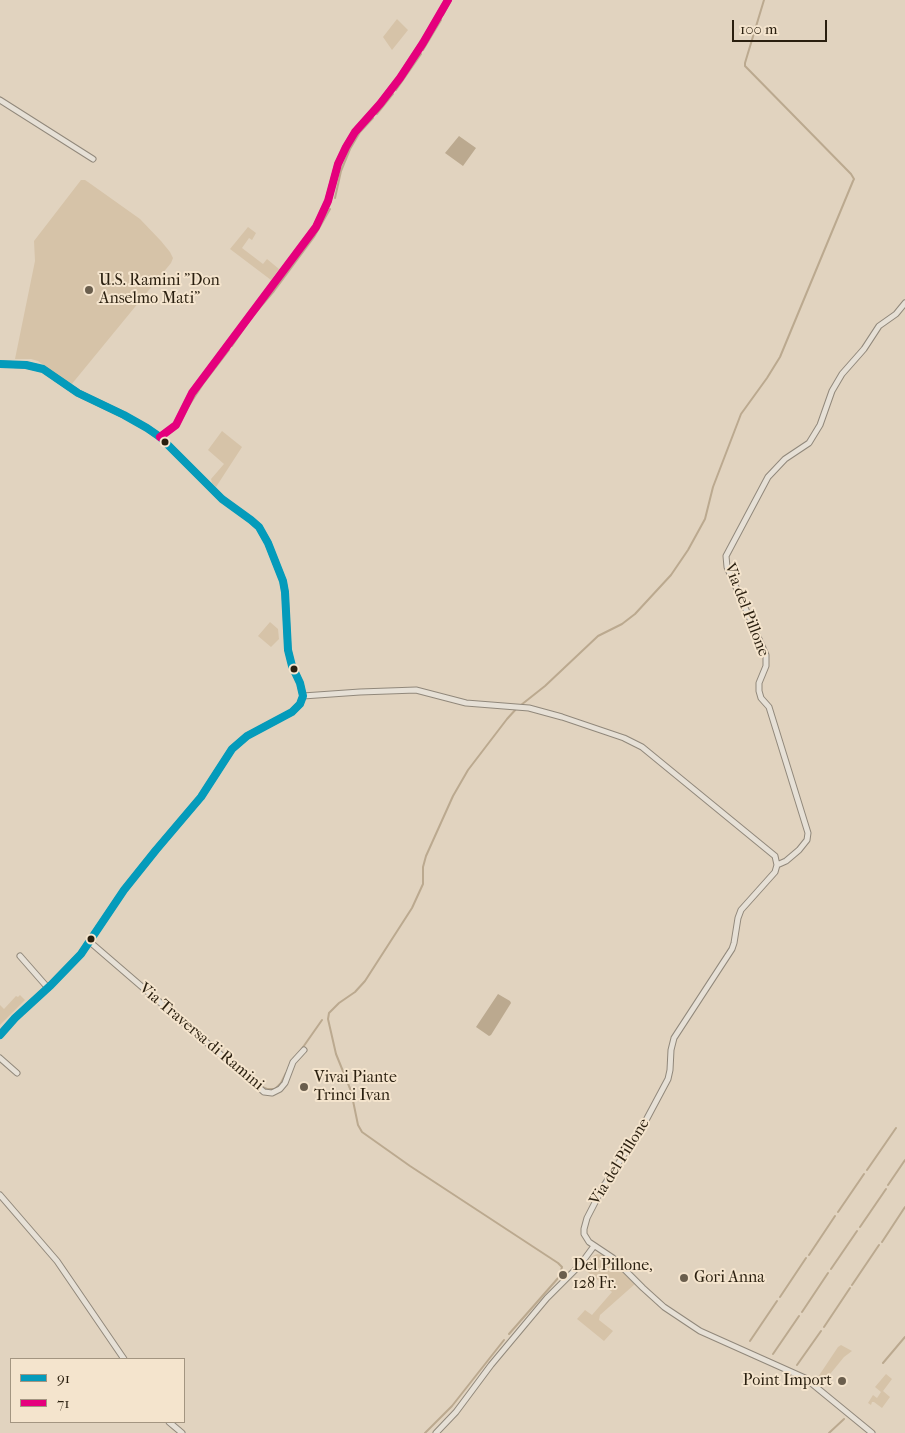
<!DOCTYPE html>
<style>
body{margin:0}
#map{position:relative;width:905px;height:1433px;overflow:hidden;background:#e1d3bf;font-family:"IM FELL French Canon",serif}
canvas{display:block}
.legend{position:absolute;left:10px;top:1358px;width:175px;height:65px;box-sizing:border-box;background:#f4e4cd;border:1px solid #a39581;margin:0;padding:6px 9px;list-style:none;font-size:15px;color:#2a1f0f}
.legend li{display:flex;align-items:center;gap:10px;height:25px}
.legend b{width:25px;border:1px solid #a39581}
.scale{position:absolute;left:732px;top:20px;width:95px;height:22px;box-sizing:border-box;border:2px solid #2a1f0f;border-top:0;padding-left:6px;font-size:15px;line-height:18px;white-space:nowrap;color:#2a1f0f;-webkit-text-stroke:4px #f4e4cd;paint-order:stroke}
</style>
<div id="map">
<canvas width="905" height="1433"></canvas>
<ul class="legend">
<li><b style="height:6px;background:#049bbb"></b>91</li>
<li><b style="height:6px;background:#e5007d"></b>71</li>
</ul>
<div class="scale">100 m</div>
</div>
<script>
const context = document.querySelector('canvas').getContext('2d');
context.lineJoin = 'round';
function fillPath(path, color) {
  context.fillStyle = color;
  context.fill(path, 'evenodd');
}
function toPath(rows) {
  const path = new Path2D();
  for (const r of rows) {
    path.moveTo(r[0], r[1]);
    for (let i = 2; i < r.length; i += 2) path.lineTo(r[i], r[i + 1]);
  }
  return path;
}
function stroke(path, color, width, dash) {
  context.strokeStyle = color;
  context.lineWidth = width;
  context.lineCap = dash ? 'butt' : 'round';
  context.setLineDash(dash || []);
  context.stroke(path);
}
function write(font, color, halo, rows, align = 'center') {
  context.font = font + ' "IM FELL French Canon",serif';
  context.lineWidth = 4;
  context.setLineDash([]);
  context.textBaseline = 'middle';
  context.strokeStyle = halo;
  context.fillStyle = color;
  for (const [text, x, y, turn = 0] of rows) {
    context.save();
    context.translate(x, y);
    context.rotate((+turn || 0) * Math.PI / 180);
    context.textAlign = isNaN(turn) ? turn : align;
    if (halo) context.strokeText(text, 0, 0);
    context.fillText(text, 0, 0);
    context.restore();
  }
}
const green = toPath([
 [397,19,408,30,392,50,383,37],
 [81,180,85,180,88,182,140,219,161,241,170,252,173,258,171,263,71,385,38,361,31,359,15,359,35,261,34,241],
 [248,227,256,233,252,240,249,238,242,248,263,264,267,259,279,269,271,280,230,249],
 [222,431,242,447,216,487,212,483,211,479,224,464,208,450],
 [270,622,278,629,279,639,271,647,258,636],
 [20,995,25,1000,0,1025,0,1005,4,1009,16,996,18,997],
 [597,1254,603,1255,612,1261,635,1284,600,1315,599,1320,613,1331,604,1341,577,1319,585,1310,592,1315,612,1292,583,1268,593,1256],
 [841,1345,852,1351,844,1357,822,1384,816,1382,816,1380,838,1347],
 [886,1374,892,1379,883,1391,890,1397,882,1408,874,1402,872,1402,871,1405,868,1403,873,1395,877,1398,881,1392,875,1387]
]);
const water = toPath([
 [459,136,476,148,463,166,445,153],
 [498,994,510,1001,511,1003,491,1035,489,1036,476,1027]
]);
const stream = toPath([
 [443,15,451,0],
 [423,50,441,20],
 [396,90,421,54],
 [377,114,393,94],
 [335,198,341,171,350,149,360,132,373,118],
 [232,346,251,318,274,291,314,237,330,209],
 [188,407,203,384,229,350],
 [521,705,545,686,598,636,622,624,635,614,671,575,688,550,705,519,713,487,741,414,767,378,780,357,853,181,854,179,851,174,745,66,745,63,764,0],
 [203,1036,240,1068],
 [301,1050,322,1020],
 [260,1086,267,1089,275,1089,281,1083,286,1073],
 [867,1170,896,1128],
 [888,1185,905,1160],
 [838,1212,864,1174],
 [860,1227,886,1189],
 [882,1242,905,1207],
 [809,1255,835,1216],
 [831,1269,857,1231],
 [852,1285,879,1245],
 [780,1297,806,1258],
 [802,1312,828,1273],
 [824,1327,850,1288],
 [509,1334,559,1277,562,1267,558,1263,410,1166,362,1132,358,1125,351,1091,336,1054,328,1019,329,1013,339,1003,355,992,365,981,412,908,423,884,423,867,426,856,453,796,468,770,507,719,517,708],
 [750,1341,777,1301],
 [773,1354,799,1316],
 [883,1363,905,1337],
 [797,1365,821,1331],
 [425,1433,452,1406,504,1340],
 [829,1433,844,1419]
]);
const street = toPath([
 [0,100,93,159],
 [0,364,26,365,43,369,78,393,124,415,147,428,160,437,222,499,251,520,259,527,268,543,283,581,285,592,288,650,292,666,300,683,303,696,300,704,292,712,247,736,232,749,201,797,156,850,124,890,81,954,51,985,15,1018,0,1035],
 [160,437,176,425,192,393,316,227,328,201,338,164,346,147,355,132,380,104,400,78,423,43,448,0],
 [303,696,360,692,416,690,466,703,529,708,562,717,624,738,642,747,775,856,777,865,775,872,741,910,738,918,734,943,732,949,674,1038,671,1050,670,1070,668,1079,644,1124,603,1187,587,1218,584,1229,584,1234,589,1242,613,1258,643,1288,664,1307,700,1331,805,1378,872,1433],
 [777,865,786,861,799,850,807,840,808,833,769,707,761,698,759,691,759,683,766,666,766,655,727,567,726,556,768,477,785,459,809,443,820,425,832,391,842,374,864,349,879,326,896,314,905,303],
 [90,942,264,1092,272,1093,280,1089,285,1083,293,1062,304,1050],
 [20,956,48,988],
 [0,1058,17,1073],
 [0,1195,57,1261,124,1359],
 [169,1422,182,1433],
 [436,1433,456,1412,491,1365,547,1298,580,1265,594,1246]
]);
const bus1 = toPath([
 [0,364,26,365,43,369,78,393,124,415,147,428,160,437,222,499,251,520,259,527,268,543,283,581,285,592,288,650,292,666,300,683,303,696,300,704,292,712,247,736,232,749,201,797,156,850,124,890,81,954,51,985,15,1018,0,1035]
]);
const bus2 = toPath([
 [160,437,176,425,192,393,316,227,328,201,338,164,346,147,355,132,380,104,400,78,423,43,448,0]
]);
const markers = [
 [89,290,5,"#6a5e4d"],
 [165,442,4.5,"#2a1f0f"],
 [294,669,4.5,"#2a1f0f"],
 [91,939,4.5,"#2a1f0f"],
 [304,1087,5,"#6a5e4d"],
 [563,1275,5,"#6a5e4d"],
 [684,1278,5,"#6a5e4d"],
 [842,1381,5,"#6a5e4d"]
];
const poiNames = [
 ["U.S. Ramini \"Don",99,281],
 ["Anselmo Mati\"",99,299],
 ["Vivai Piante",314,1078],
 ["Trinci Ivan",314,1096],
 ["Del Pillone,",573,1266],
 ["128 Fr.",573,1284],
 ["Gori Anna",694,1278],
 ["Point Import",832,1381,"right"]
];
const streetNames = [
 ["Via del Pillone",746,610,69],
 ["Via Traversa di Ramini",201,1037,40],
 ["Via del Pillone",620,1162,-58]
];
fillPath(green, '#d6c3a8');
fillPath(water, '#bba98f');
stroke(stream, '#bba98f', 2);
stroke(street, '#91887b', 7);
stroke(street, '#e6e0d6', 5);
stroke(bus1, '#049bbb', 8);
stroke(bus2, '#e5007d', 8);
for (const [x, y, r, color] of markers) {
  const dot = new Path2D();
  dot.arc(x, y, r, 0, 2 * Math.PI);
  context.fillStyle = color;
  context.fill(dot);
  stroke(dot, '#f4e4cd', 2);
}
write('16px', '#2a1f0f', '#f4e4cd', poiNames, 'left');
write('16px', '#2a1f0f', '#f4e4cd', streetNames);
</script>
